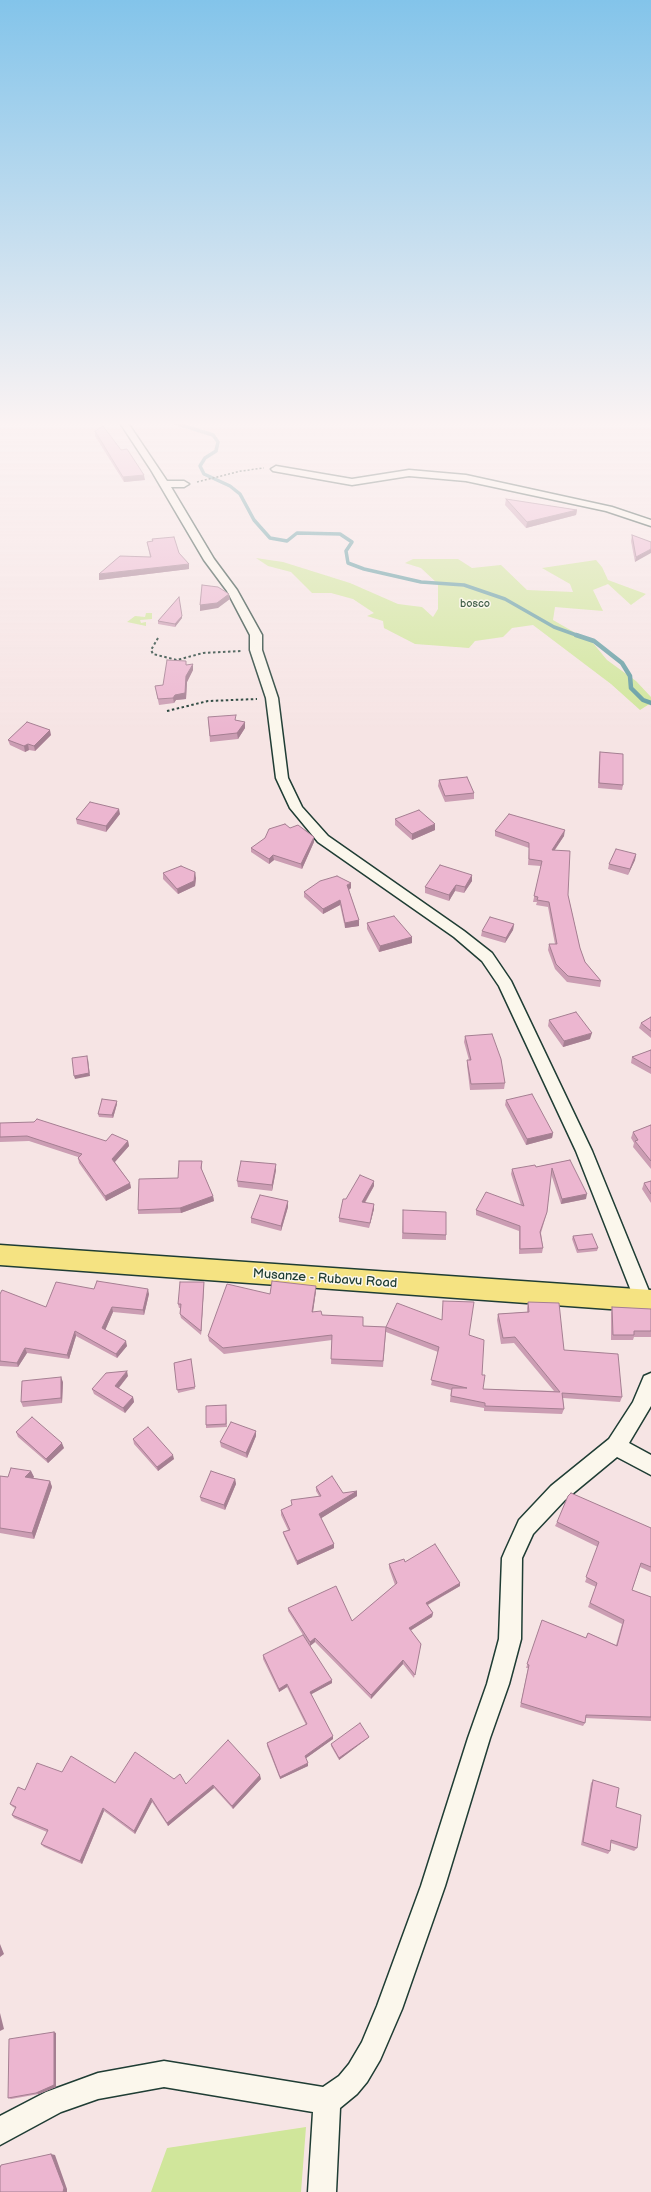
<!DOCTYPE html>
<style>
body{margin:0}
canvas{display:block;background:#f6e4e4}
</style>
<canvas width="651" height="2192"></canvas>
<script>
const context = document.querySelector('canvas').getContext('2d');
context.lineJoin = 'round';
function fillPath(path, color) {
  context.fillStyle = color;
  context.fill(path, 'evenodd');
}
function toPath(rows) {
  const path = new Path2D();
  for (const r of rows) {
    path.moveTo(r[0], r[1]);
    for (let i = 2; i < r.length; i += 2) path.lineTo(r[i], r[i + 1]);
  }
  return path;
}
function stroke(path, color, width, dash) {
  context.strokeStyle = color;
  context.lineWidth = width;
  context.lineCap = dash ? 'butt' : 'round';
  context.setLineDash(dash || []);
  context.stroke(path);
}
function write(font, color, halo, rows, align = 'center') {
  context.font = font + ' "Balsamiq Sans",sans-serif';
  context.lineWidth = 3;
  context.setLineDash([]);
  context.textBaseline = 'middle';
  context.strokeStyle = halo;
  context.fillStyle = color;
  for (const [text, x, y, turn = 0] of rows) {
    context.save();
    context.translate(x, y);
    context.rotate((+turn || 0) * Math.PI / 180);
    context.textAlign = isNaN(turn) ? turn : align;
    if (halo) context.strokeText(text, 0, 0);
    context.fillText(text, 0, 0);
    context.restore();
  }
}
const green = toPath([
 [256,558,283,562,350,583,398,604,422,607,433,617,438,609,438,584,421,568,405,563,413,559,458,559,472,568,501,565,527,590,573,592,570,584,542,568,596,560,602,567,608,580,646,594,631,605,608,584,593,590,603,611,555,607,553,620,593,643,607,660,636,681,651,697,651,703,640,710,611,684,533,625,512,628,503,637,475,641,469,648,415,644,384,628,383,621,367,616,374,613,353,599,331,593,312,593,291,572,268,566],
 [146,613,152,613,152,619,140,620,141,623,146,622,146,626,127,622,135,616,145,617],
 [306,2127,301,2192,151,2192,167,2148]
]);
const streamFar1 = toPath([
 [175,423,213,435,218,442,216,451,205,458,200,466,204,474,230,486,240,494,254,520,270,538,287,541,297,533,340,534,352,542,346,551,348,563,364,569,421,582,464,585,505,599,554,627,579,636]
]);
const stream = toPath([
 [576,635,594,641,622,663,630,676,631,688,643,700,651,703]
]);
const pathFar1 = toPath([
 [197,482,241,471,264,468]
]);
const path = toPath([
 [158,638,151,650,153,654,177,660,203,653,242,651],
 [167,711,208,701,257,699]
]);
const minor = toPath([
 [120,423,128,423,167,481,184,481,189,484,184,487,171,487,214,559,237,590,262,635,262,650,278,698,288,778,302,807,328,836,464,931,492,953,511,981,592,1151,651,1296,651,1314,638,1307,635,1301,576,1151,499,986,482,961,454,937,318,842,290,808,276,778,266,698,250,650,250,635,227,591,204,560,151,470,120,423],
 [276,466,352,479,409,470,466,475,612,507,651,520,651,526,606,511,466,481,409,476,352,485,273,471,271,469,276,466],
 [651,1373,651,1406,629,1443,651,1455,651,1475,617,1457,565,1500,533,1534,522,1558,521,1639,509,1684,490,1738,445,1886,402,2009,380,2060,367,2082,357,2094,340,2108,336,2192,308,2192,313,2112,164,2087,98,2099,61,2112,0,2145,0,2116,46,2092,98,2073,164,2061,323,2087,339,2076,349,2064,362,2042,377,2006,421,1886,468,1738,487,1684,499,1639,502,1558,505,1551,519,1520,551,1486,609,1439,633,1402,644,1376,651,1373]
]);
const trunk = toPath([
 [0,1245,651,1290,651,1312,0,1265,0,1245]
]);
const wall = toPath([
 [95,431,121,450,145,480,124,482,95,436],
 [506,499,577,510,576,515,526,528,505,505],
 [632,535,651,542,635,562,631,541],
 [152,539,179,553,189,569,99,580,150,557,147,542,152,541],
 [182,618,175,627,158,624,158,621],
 [187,665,193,670,187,682,186,699,176,700,174,703,159,705,155,686,163,685],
 [208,717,236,720,245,722,245,728,238,739,210,742],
 [51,735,35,751,29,750,25,752,10,745,8,740],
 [600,752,623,785,622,790,598,788,599,757],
 [439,780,474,793,474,799,445,802,438,786],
 [120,814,106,832,77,824,76,819],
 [395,819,435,830,412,840,395,825],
 [290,828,314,842,302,869,274,860,269,864,251,852,251,848],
 [495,831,564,836,555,850,568,895,580,948,585,962,601,981,600,987,567,982,555,969,548,950,549,944,555,944,548,907,536,905,537,902,533,902,541,866,528,865,529,848,495,836],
 [636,854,635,860,628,875,608,869,609,864],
 [163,873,196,878,195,886,178,894,163,879],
 [472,875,472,881,464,893,455,891,449,901,425,893,425,887],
 [351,888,349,890,359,920,359,926,345,928,340,905,323,914,304,897,304,892],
 [367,923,412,937,412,943,379,952,367,929],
 [514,924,513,930,505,943,481,936,482,931],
 [651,1017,651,1038,639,1028,641,1023],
 [549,1020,590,1039,563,1047,548,1026],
 [465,1036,505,1083,504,1089,470,1090,467,1065,467,1060,469,1060,464,1042],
 [651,1050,651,1074,631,1063,632,1057],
 [506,1100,553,1133,552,1138,526,1145,505,1105],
 [117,1104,113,1118,99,1117,98,1114],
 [0,1123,106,1141,128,1141,129,1146,115,1162,130,1183,131,1188,106,1201,79,1163,78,1158,78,1157,29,1141,0,1142],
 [651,1125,651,1169,633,1147,634,1143,631,1138,633,1132],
 [570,1160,586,1199,561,1204,551,1174,547,1212,541,1233,543,1248,542,1253,519,1254,519,1231,476,1215,476,1210,521,1205,511,1174,512,1169,536,1167],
 [202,1161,202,1170,213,1196,214,1201,181,1213,138,1214,138,1210,178,1178],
 [276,1170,272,1191,238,1187,237,1181],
 [651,1181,651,1203,642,1189,644,1183],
 [374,1186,365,1203,374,1204,374,1209,369,1228,339,1222,339,1218,346,1199],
 [288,1201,288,1207,281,1231,251,1223,251,1218],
 [403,1210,446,1235,446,1240,402,1239],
 [573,1236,598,1248,597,1251,577,1253,572,1239],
 [204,1282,204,1286,201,1335,181,1318,180,1314,180,1308,179,1308,178,1304],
 [94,1289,149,1294,144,1315,113,1312,105,1330,127,1346,117,1358,76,1336,69,1359,27,1353,18,1367,0,1366,0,1294,46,1307],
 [316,1291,313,1312,322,1315,363,1326,386,1327,469,1335,482,1375,483,1389,554,1391,514,1343,501,1344,497,1320,498,1314,527,1312,527,1308,528,1302,564,1350,622,1397,620,1402,563,1398,564,1409,562,1414,484,1411,484,1408,450,1402,451,1390,431,1385,438,1352,386,1332,383,1367,331,1364,332,1340,224,1354,209,1341,208,1336],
 [612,1307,651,1309,651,1337,634,1337,633,1340,611,1340,611,1313],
 [191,1359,195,1389,178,1393,174,1363],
 [128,1376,119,1388,133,1397,134,1402,125,1413,94,1394,92,1389],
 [63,1382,62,1403,23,1407,21,1402],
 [226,1405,227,1427,206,1428,206,1425],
 [16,1432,64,1448,48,1463,18,1437],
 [256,1436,247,1458,221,1447,220,1442],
 [133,1439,174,1459,158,1471,134,1444],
 [31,1471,34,1477,33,1478,50,1481,52,1487,34,1539,0,1533,0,1476,8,1477],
 [235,1479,236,1484,225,1510,201,1501,200,1497],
 [316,1487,343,1493,357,1491,357,1496,321,1518,334,1544,334,1548,297,1565,284,1536,283,1532,288,1530,281,1515,281,1510,319,1496,316,1491],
 [557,1522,651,1528,651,1572,640,1567,632,1590,651,1597,651,1721,585,1718,585,1723,583,1726,520,1707,528,1668,526,1668,542,1620,586,1638,588,1633,616,1645,622,1624,588,1607,596,1587,585,1582,598,1547,555,1526],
 [405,1562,460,1583,460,1586,428,1605,433,1613,432,1617,410,1631,421,1644,414,1678,403,1664,371,1699,315,1642,310,1646,288,1611,288,1608,352,1621,395,1585,389,1568,389,1564],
 [263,1655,332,1683,311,1694,333,1736,333,1739,306,1758,308,1766,280,1779,267,1746,267,1743,306,1725,287,1687,279,1692,263,1659],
 [369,1737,368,1738,339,1760,331,1746,331,1744],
 [62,1772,115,1783,174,1779,186,1784,261,1779,233,1809,214,1788,168,1826,152,1802,135,1834,104,1811,82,1864,44,1847,41,1844,47,1832,14,1818,12,1815,15,1808,13,1807,10,1804,25,1790],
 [593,1780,637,1848,634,1851,611,1843,610,1851,608,1854,581,1845,591,1783],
 [56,2033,56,2087,39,2094,11,2099,8,2098]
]);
const shadedWall = toPath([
 [144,475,145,480,124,482,123,477],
 [577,510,576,515,526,528,527,522],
 [651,549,651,553,635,562,636,557],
 [189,564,189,569,99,580,99,574],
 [229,594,230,599,218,608,200,611,200,605],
 [182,616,182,618,175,627,175,624],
 [193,664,193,670,187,682,186,699,176,700,174,703,173,698],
 [245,722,245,728,238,739,237,733],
 [50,730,51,735,35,751,34,746],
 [28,744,29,750,25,752,24,746],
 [119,809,120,814,106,832,106,826],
 [435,824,435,830,412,840,412,834],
 [565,830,564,836,551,855,552,850],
 [314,837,314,842,302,869,301,864],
 [636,854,635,860,628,875,630,869],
 [273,855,274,860,269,864,269,859],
 [195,872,196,878,195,886,178,894,177,889],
 [472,875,472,881,464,893,465,887],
 [351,883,351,888,347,891,347,885],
 [456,885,455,891,449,901,449,895],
 [340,900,340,905,323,914,323,909],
 [359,920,359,926,345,928,345,923],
 [514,924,513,930,505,943,506,938],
 [412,937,412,943,379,952,380,946],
 [592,1033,590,1039,563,1047,564,1041],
 [88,1059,90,1076,75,1079,74,1076],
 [117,1101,117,1104,113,1118,112,1115],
 [553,1133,552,1138,526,1145,527,1139],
 [128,1141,129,1146,113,1164,112,1159],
 [276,1164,276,1170,272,1191,272,1185],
 [374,1181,374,1186,362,1207,362,1202],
 [130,1183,131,1188,106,1201,105,1196],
 [587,1194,586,1199,561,1204,562,1199],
 [213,1196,214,1201,181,1213,180,1208],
 [288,1201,288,1207,281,1231,281,1226],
 [374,1204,374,1209,369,1228,370,1223],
 [204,1282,204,1286,201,1335,201,1331],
 [316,1286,316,1291,312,1318,312,1312],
 [148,1289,149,1294,144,1315,143,1310],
 [112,1307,113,1312,104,1333,102,1328],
 [75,1331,76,1336,69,1359,67,1355],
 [126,1341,127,1346,117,1358,116,1354],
 [25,1348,27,1353,18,1367,17,1363],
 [127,1371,128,1376,116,1391,115,1386],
 [61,1377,63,1382,62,1403,61,1398],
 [133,1397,134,1402,125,1413,123,1408],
 [256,1431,256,1436,247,1458,246,1453],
 [62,1443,64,1448,48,1463,46,1459],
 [173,1455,174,1459,158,1471,157,1467],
 [31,1471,34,1477,28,1483,25,1477],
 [235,1479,236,1484,225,1510,224,1505],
 [50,1481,52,1487,34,1539,32,1533],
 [357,1491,357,1496,320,1519,319,1514],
 [334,1544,334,1548,297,1565,297,1561],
 [460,1583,460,1586,425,1606,426,1603],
 [433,1613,432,1617,408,1632,409,1628],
 [315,1638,315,1642,310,1646,310,1642],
 [403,1660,403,1664,371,1699,371,1695],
 [332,1680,332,1683,310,1695,310,1692],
 [287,1684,287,1687,279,1692,279,1689],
 [333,1736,333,1739,305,1759,305,1756],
 [369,1737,368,1738,339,1760,339,1758],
 [308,1763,308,1766,280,1779,280,1777],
 [260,1775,261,1779,233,1809,232,1806],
 [213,1785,214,1788,168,1826,167,1823],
 [151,1798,152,1802,135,1834,134,1831],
 [103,1808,104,1811,82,1864,80,1861],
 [0,1944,4,1954,0,1957],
 [0,2013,4,2029,0,2031],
 [54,2032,56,2033,56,2087,39,2094,36,2093],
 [51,2154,55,2155,67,2189,67,2192,63,2192]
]);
const building = toPath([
 [103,426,121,450,127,449,144,475,123,477,95,431,103,426],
 [506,499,577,510,527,522,506,499],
 [632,535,651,542,651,549,636,557,632,535],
 [174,537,179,553,189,564,99,574,120,556,151,557,147,542,153,541,152,539,174,537],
 [202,585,218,587,229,594,217,603,200,605,202,585],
 [179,597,182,616,175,624,158,621,179,597],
 [167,660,186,661,186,665,193,664,186,676,185,693,175,695,173,698,158,699,155,686,163,685,167,660],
 [236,715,235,720,245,722,237,733,210,736,208,717,236,715],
 [27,722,50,730,34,746,28,744,24,746,8,740,27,722],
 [600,752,623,754,623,785,599,783,600,752],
 [467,777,474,793,445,796,439,780,467,777],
 [90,802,119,809,106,826,76,819,90,802],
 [419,810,435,824,412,834,395,819,419,810],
 [509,814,565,830,552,850,570,851,568,895,580,948,585,962,601,981,568,976,556,964,549,944,557,944,549,902,537,900,538,897,534,896,542,861,529,859,529,843,495,831,509,814],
 [285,824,290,828,298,825,314,837,301,864,273,855,269,859,251,848,265,838,269,829,285,824],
 [616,849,636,854,630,869,609,864,616,849],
 [440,865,472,875,465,887,456,885,449,895,425,887,440,865],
 [181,866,195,872,194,881,177,889,163,873,181,866],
 [337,876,351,883,347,885,359,920,345,923,340,900,323,909,304,892,320,881,337,876],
 [394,916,412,937,380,946,367,923,394,916],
 [490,917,514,924,506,938,482,931,490,917],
 [576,1012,592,1033,564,1041,549,1020,576,1012],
 [651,1017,651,1031,641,1023,651,1017],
 [492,1034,501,1059,505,1083,471,1084,467,1060,471,1060,465,1036,492,1034],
 [651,1050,651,1068,632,1057,651,1050],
 [87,1056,89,1073,74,1076,72,1058,87,1056],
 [532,1094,553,1133,527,1139,506,1100,532,1094],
 [102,1099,117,1101,112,1115,98,1114,102,1099],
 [37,1119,106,1141,112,1134,128,1141,112,1159,130,1183,105,1196,78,1158,82,1154,27,1136,0,1137,0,1123,34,1122,37,1119],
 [651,1125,651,1161,635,1141,638,1140,633,1132,651,1125],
 [570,1160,587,1194,562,1199,552,1168,547,1212,540,1232,543,1248,520,1249,520,1226,476,1210,486,1192,524,1206,512,1169,535,1165,536,1167,570,1160],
 [179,1161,202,1161,201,1168,213,1196,180,1208,138,1210,139,1179,178,1178,179,1161],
 [241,1161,276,1164,272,1185,237,1181,241,1161],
 [360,1175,374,1181,362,1202,374,1204,370,1223,339,1218,343,1199,346,1199,360,1175],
 [651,1181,651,1194,644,1183,651,1181],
 [260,1195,288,1201,281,1226,251,1218,260,1195],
 [403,1210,446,1212,446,1235,403,1233,403,1210],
 [592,1234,598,1248,578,1250,573,1236,592,1234],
 [97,1281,148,1289,143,1310,112,1307,102,1328,126,1341,116,1354,75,1331,67,1355,25,1348,17,1363,0,1361,0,1294,2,1290,46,1307,56,1282,94,1289,97,1281],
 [272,1281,316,1286,312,1312,321,1311,322,1315,363,1317,363,1326,386,1327,383,1361,331,1359,332,1335,223,1348,208,1336,227,1284,270,1294,272,1281],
 [180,1282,204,1282,201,1331,180,1314,181,1304,178,1304,180,1282],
 [443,1301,474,1302,469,1335,484,1340,482,1375,485,1375,483,1389,560,1392,515,1337,503,1338,498,1314,529,1312,528,1302,559,1303,564,1350,618,1354,622,1397,562,1393,564,1409,485,1406,485,1403,451,1396,452,1388,467,1388,431,1380,439,1347,386,1327,397,1303,442,1320,443,1301],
 [612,1307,651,1309,651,1331,634,1331,634,1335,613,1335,612,1307],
 [191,1359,195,1387,177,1390,174,1363,191,1359],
 [127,1371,115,1386,133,1397,123,1408,92,1389,106,1373,127,1371],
 [61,1377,61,1398,21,1402,22,1381,61,1377],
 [226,1405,226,1424,206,1425,206,1406,226,1405],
 [32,1417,62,1443,46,1459,16,1432,32,1417],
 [231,1422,256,1431,246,1453,220,1442,231,1422],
 [148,1427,173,1455,157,1467,133,1439,148,1427],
 [11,1468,31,1471,25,1477,50,1481,32,1533,0,1528,0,1476,8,1477,11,1468],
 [211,1471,235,1479,224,1505,200,1497,211,1471],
 [332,1476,343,1493,357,1491,319,1514,334,1544,297,1561,283,1532,290,1530,281,1510,292,1505,291,1500,321,1496,316,1487,332,1476],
 [571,1493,651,1528,651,1567,641,1563,632,1590,651,1597,651,1717,586,1715,585,1723,521,1703,529,1665,527,1664,542,1620,586,1638,588,1633,617,1646,624,1620,590,1603,597,1583,586,1577,599,1542,557,1522,568,1496,571,1493],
 [435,1544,460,1583,426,1603,433,1613,409,1628,421,1644,415,1675,403,1660,371,1695,315,1638,310,1642,288,1608,336,1586,352,1621,397,1583,389,1564,404,1559,405,1562,435,1544],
 [303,1635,332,1680,310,1692,333,1736,305,1756,308,1763,280,1777,267,1743,307,1724,287,1684,279,1689,263,1655,303,1635],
 [360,1723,369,1737,339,1758,331,1744,360,1723],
 [228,1740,260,1775,232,1806,213,1785,167,1823,151,1798,134,1831,103,1808,80,1861,41,1844,48,1830,12,1815,16,1807,10,1804,18,1787,25,1790,37,1763,62,1772,71,1756,115,1783,135,1752,174,1779,180,1774,186,1784,228,1740],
 [593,1780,619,1788,616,1807,641,1815,637,1848,611,1840,610,1851,583,1842,593,1780],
 [54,2032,54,2085,36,2093,8,2098,9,2039,54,2032],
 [51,2154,64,2188,63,2192,0,2192,0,2168,1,2165,51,2154]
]);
const farParknames = [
 ["bosco",475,604]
];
const streetNames = [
 ["Musanze - Rubavu Road",325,1279,4]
];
fillPath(green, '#d0e69b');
stroke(streamFar1, '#619ca2', 3.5);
stroke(stream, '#619ca2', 4.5);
stroke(minor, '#1f3d34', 3);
stroke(trunk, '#1f3d34', 3);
stroke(pathFar1, '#1f3d34', 1.5, [2, 2]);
stroke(path, '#1f3d34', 2, [2.5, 2.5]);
fillPath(minor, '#fbf7ec');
fillPath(trunk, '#f5e382');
fillPath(wall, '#cb9db3');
fillPath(shadedWall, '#a57f92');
fillPath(building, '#ecb6d0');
stroke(building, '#a57f92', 1);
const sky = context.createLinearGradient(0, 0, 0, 730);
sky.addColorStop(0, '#83c4ea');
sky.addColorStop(0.58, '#fbf3f3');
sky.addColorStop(1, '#fbf3f300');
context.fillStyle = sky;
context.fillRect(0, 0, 651, 730);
write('11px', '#425f49', '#fbf7ec', farParknames);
write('13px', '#1f3d34', '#fbf7ec', streetNames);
</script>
